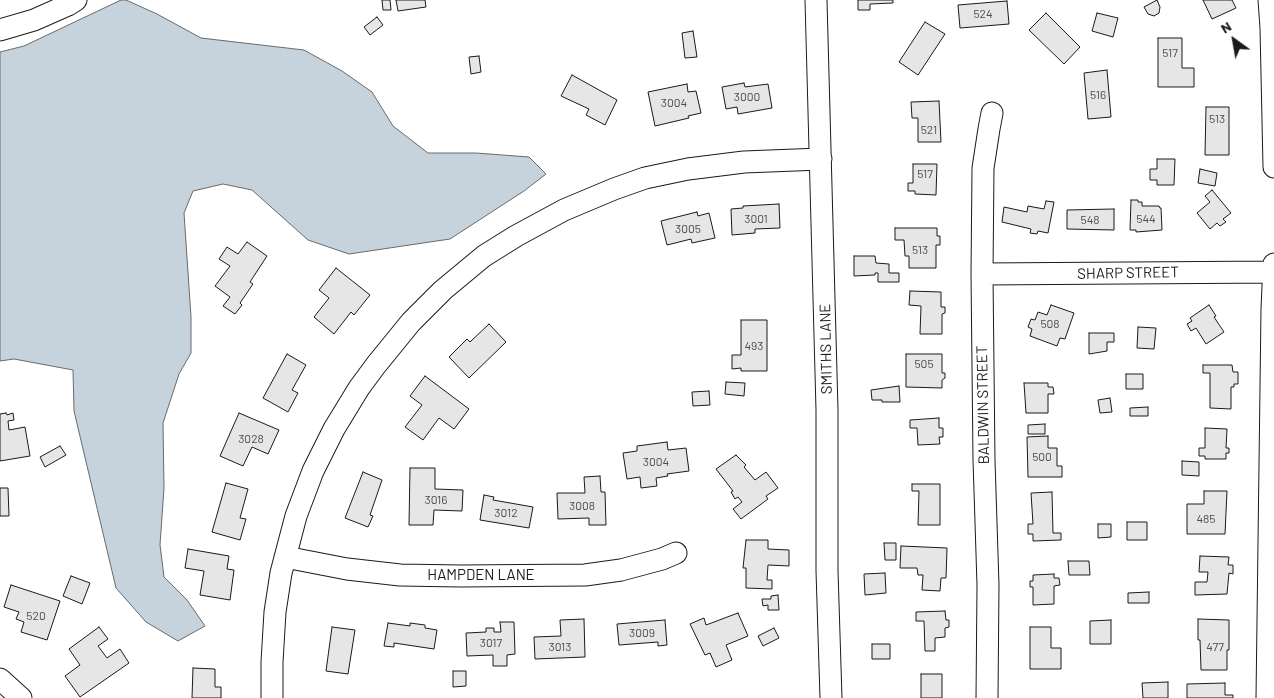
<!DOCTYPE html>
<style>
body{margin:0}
#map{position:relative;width:1274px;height:698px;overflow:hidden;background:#fff;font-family:Barlow,sans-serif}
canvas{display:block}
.north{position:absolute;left:1209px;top:15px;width:50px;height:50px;-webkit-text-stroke:4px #fff;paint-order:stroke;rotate:328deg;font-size:14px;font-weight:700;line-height:20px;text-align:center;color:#1a1a1a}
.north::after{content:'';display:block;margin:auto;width:18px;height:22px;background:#1a1a1a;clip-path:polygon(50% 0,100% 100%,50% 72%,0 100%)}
</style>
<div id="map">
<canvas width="1274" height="698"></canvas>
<div class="north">N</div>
</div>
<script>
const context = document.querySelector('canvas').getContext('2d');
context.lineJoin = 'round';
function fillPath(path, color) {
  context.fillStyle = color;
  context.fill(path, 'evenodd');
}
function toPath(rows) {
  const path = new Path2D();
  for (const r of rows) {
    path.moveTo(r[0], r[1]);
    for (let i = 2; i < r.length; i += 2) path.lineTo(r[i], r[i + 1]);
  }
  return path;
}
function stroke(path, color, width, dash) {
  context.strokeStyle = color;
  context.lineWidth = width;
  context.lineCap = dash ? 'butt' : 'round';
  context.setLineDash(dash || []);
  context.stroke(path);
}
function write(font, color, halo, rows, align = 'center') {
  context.font = font + ' Barlow,sans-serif';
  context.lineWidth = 4;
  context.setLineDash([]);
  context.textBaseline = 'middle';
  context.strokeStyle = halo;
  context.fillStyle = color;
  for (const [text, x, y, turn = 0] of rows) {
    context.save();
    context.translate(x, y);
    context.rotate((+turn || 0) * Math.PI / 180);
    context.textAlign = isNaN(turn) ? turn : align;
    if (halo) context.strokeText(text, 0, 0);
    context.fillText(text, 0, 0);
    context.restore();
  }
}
const water = toPath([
 [121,0,126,0,157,14,201,38,304,50,342,71,372,92,393,126,428,153,476,153,529,157,546,174,524,191,450,239,349,254,308,240,252,190,223,184,193,191,184,213,191,317,191,353,179,374,163,423,164,488,160,545,164,577,187,600,205,626,178,641,146,622,116,588,74,411,73,370,14,359,0,361,0,52,24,46,121,0]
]);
const building = toPath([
 [382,0,390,0,391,10,383,10,382,0],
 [396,0,425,0,426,7,398,11,396,0],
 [858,0,893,0,893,3,870,4,870,10,858,10,858,0],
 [1157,0,1160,7,1159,13,1154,16,1148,14,1144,7,1157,0],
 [1203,0,1232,0,1236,8,1212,19,1203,0],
 [1007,1,1009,24,960,28,958,5,1007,1],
 [1046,13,1080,47,1064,64,1029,30,1046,13],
 [1097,13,1118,18,1113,37,1092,31,1097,13],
 [377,17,383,25,370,35,364,27,377,17],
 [925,22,945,34,918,75,899,62,925,22],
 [693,31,697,57,685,58,682,33,693,31],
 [1158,38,1182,38,1182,68,1194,68,1194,87,1158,87,1158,38],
 [479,56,481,72,471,74,469,57,479,56],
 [1107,70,1111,117,1088,119,1084,73,1107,70],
 [572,75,617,100,605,125,586,115,589,109,561,96,572,75],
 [744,83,745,87,768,84,772,108,738,114,737,107,726,109,722,87,744,83],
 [687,84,688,92,696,91,701,113,688,116,689,118,655,126,648,92,687,84],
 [939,101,941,142,918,142,918,118,912,118,911,102,939,101],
 [1206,107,1229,107,1229,155,1205,155,1206,107],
 [1157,159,1175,159,1174,185,1157,185,1157,180,1150,180,1150,169,1157,169,1157,159],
 [913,164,937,164,936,195,915,194,915,191,908,191,908,183,913,183,913,164],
 [1200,169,1217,173,1215,186,1198,183,1200,169],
 [1212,190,1231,213,1223,219,1226,222,1220,226,1217,223,1210,229,1197,213,1210,202,1205,196,1212,190],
 [1131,200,1138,200,1138,202,1142,202,1142,206,1159,206,1160,208,1161,208,1162,230,1136,232,1136,230,1130,230,1131,200],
 [1046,201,1054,202,1048,233,1038,231,1037,234,1030,233,1031,229,1002,222,1004,207,1027,212,1028,206,1044,209,1046,201],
 [779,204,780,228,755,229,755,233,732,235,731,209,743,208,743,206,779,204],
 [1114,209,1114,230,1067,229,1067,210,1114,209],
 [697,212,698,216,709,213,715,238,692,243,691,239,667,245,661,221,697,212],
 [895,228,937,228,937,236,940,236,940,245,936,245,936,268,909,268,909,256,905,256,904,240,895,240,895,228],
 [247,242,267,256,250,282,253,284,240,303,242,305,235,314,223,306,230,297,215,286,230,266,219,259,227,247,238,254,247,242],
 [854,256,875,256,876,263,889,264,889,273,899,273,899,282,878,282,878,273,875,273,875,275,854,276,854,256],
 [336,268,370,295,354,315,351,312,334,334,314,317,329,298,319,290,336,268],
 [910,291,941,292,941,307,945,307,945,313,942,314,942,334,920,334,921,306,909,305,910,291],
 [1051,305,1074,313,1065,339,1060,338,1057,346,1030,336,1032,329,1028,327,1031,319,1035,320,1038,312,1047,315,1051,305],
 [1209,305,1216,316,1214,317,1224,332,1206,344,1196,328,1191,331,1187,324,1192,321,1190,318,1209,305],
 [741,320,767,320,767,371,741,371,741,368,732,369,732,355,741,355,741,320],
 [489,324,506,342,469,378,449,357,467,339,470,342,489,324],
 [1138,327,1156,328,1154,349,1137,348,1138,327],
 [1089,333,1114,333,1114,342,1107,342,1107,351,1089,354,1089,333],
 [287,354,306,365,292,390,298,393,288,412,263,398,287,354],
 [906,354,942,354,942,373,945,373,945,378,942,380,942,388,906,387,906,354],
 [1203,365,1232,365,1233,372,1238,372,1238,384,1234,384,1234,387,1231,387,1231,409,1210,408,1210,373,1203,373,1203,365],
 [1126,374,1143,374,1143,389,1126,389,1126,374],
 [425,376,469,409,454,429,439,418,423,440,405,427,422,405,410,396,425,376],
 [726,382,745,383,744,396,725,394,726,382],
 [1024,383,1048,383,1048,387,1053,387,1054,394,1048,394,1048,413,1026,413,1024,383],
 [899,386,900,402,882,402,882,400,872,400,871,390,899,386],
 [709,391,710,405,693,406,692,392,709,391],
 [1110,398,1112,412,1100,413,1098,400,1110,398],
 [1148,407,1148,416,1130,416,1130,408,1148,407],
 [6,413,7,415,13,413,14,420,8,421,9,430,25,427,30,456,0,461,0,414,6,413],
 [239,413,279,430,268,454,252,447,243,466,220,456,239,413],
 [939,418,939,428,943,428,943,437,939,437,940,444,918,445,917,428,910,428,910,420,939,418],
 [1045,424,1045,434,1028,434,1028,425,1045,424],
 [1205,428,1227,429,1226,448,1229,448,1229,453,1226,453,1226,459,1205,459,1205,456,1199,456,1199,448,1205,448,1205,428],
 [1048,436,1048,448,1057,448,1057,466,1062,466,1062,477,1028,477,1027,437,1048,436],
 [667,442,668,450,686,448,689,471,667,474,668,476,656,478,657,486,641,488,640,477,627,479,623,453,637,451,637,446,667,442],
 [60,446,66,455,45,467,40,457,60,446],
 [736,455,746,465,744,467,755,480,766,472,778,488,766,496,768,499,741,519,733,509,742,502,738,497,735,499,731,492,733,491,716,469,736,455],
 [1182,461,1199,462,1199,476,1182,475,1182,461],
 [410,468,435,468,435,489,463,490,462,511,434,510,433,525,409,525,410,468],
 [363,472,382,480,370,515,373,516,368,527,345,518,363,472],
 [600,476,601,492,605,492,606,525,589,525,589,518,558,519,557,493,585,493,584,477,600,476],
 [226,483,248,489,240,518,246,519,240,540,212,532,226,483],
 [912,484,940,484,940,525,918,525,919,491,912,491,912,484],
 [0,488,8,488,9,516,0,516,0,488],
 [1204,491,1227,491,1225,534,1187,534,1187,504,1204,504,1204,491],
 [1052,492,1053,533,1061,533,1061,540,1033,541,1033,534,1028,534,1028,524,1033,524,1031,493,1052,492],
 [484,495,494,497,493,500,533,507,529,528,480,520,484,495],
 [1127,522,1147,522,1147,540,1127,540,1127,522],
 [1098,524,1111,524,1111,537,1098,538,1098,524],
 [746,540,768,540,768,549,789,550,789,566,768,565,767,580,772,580,772,589,746,588,746,568,743,568,746,540],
 [884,543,896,543,896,560,885,560,884,543],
 [901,546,947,548,946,578,941,578,940,591,922,590,923,575,918,575,917,568,900,568,901,546],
 [188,549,229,556,227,569,234,570,230,600,200,595,204,571,185,568,188,549],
 [1200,556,1229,557,1228,565,1233,565,1233,574,1229,573,1227,594,1195,595,1195,582,1207,582,1208,572,1199,572,1200,556],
 [1068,561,1089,561,1090,575,1069,575,1068,561],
 [885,573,886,593,865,595,864,574,885,573],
 [1054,574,1054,578,1059,578,1060,585,1054,586,1054,604,1033,605,1033,587,1030,587,1030,581,1033,581,1033,575,1054,574],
 [71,576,90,583,82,604,63,596,71,576],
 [11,585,60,601,47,640,21,632,24,622,16,619,19,612,4,607,11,585],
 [1149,592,1149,603,1128,603,1128,593,1149,592],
 [778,595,779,610,768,610,768,605,763,606,762,599,771,599,771,596,778,595],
 [945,611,946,620,949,620,949,627,945,628,945,637,935,638,935,651,925,651,924,621,916,621,916,612,945,611],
 [738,613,748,636,726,645,732,660,716,667,710,653,705,655,690,624,704,618,706,625,738,613],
 [584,619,585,657,535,659,534,637,561,636,560,620,584,619],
 [1198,619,1229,620,1229,650,1227,650,1227,670,1201,670,1200,640,1198,640,1198,619],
 [665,620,667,645,658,646,658,642,619,645,617,624,665,620],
 [1111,620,1111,644,1090,644,1090,621,1111,620],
 [500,622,514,622,515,654,507,655,507,666,493,666,493,655,467,656,466,633,486,632,486,628,494,628,494,632,501,632,500,622],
 [388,623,410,626,410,623,425,625,425,628,437,630,434,649,394,643,394,647,384,646,388,623],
 [99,627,108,639,98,646,107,658,120,649,129,663,80,697,65,676,80,665,69,649,99,627],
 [332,627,355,630,348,674,326,671,332,627],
 [1030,627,1051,627,1051,648,1061,648,1061,669,1030,669,1030,627],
 [774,628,779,638,763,646,758,636,774,628],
 [872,644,890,644,890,659,872,659,872,644],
 [193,668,215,669,215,687,221,687,221,698,192,698,193,668],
 [453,671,466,671,466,686,453,687,453,671],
 [921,674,942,674,942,698,921,698,921,674],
 [1168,682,1168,698,1143,698,1142,683,1168,682],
 [1225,683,1225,695,1233,695,1233,698,1187,698,1187,684,1225,683]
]);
const minor = toPath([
 [816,0,827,410,827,571,831,698],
 [1269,0,1271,28,1274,167],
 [0,30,34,20,68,5,76,0],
 [982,274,1274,272],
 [285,557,347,569,400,575,461,576,585,575,621,570,662,559,676,553],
 [0,679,21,698],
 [272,698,272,662,275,612,281,573,296,516,313,471,334,429,359,388,376,365,411,322,443,290,484,256,516,236,564,210,614,189,645,178,688,169,744,162,821,159],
 [987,698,988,585,984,460,982,274,983,168,989,129,992,113],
 [1267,698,1272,309,1274,264]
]);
const numberNames = [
 ["524",983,14],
 ["517",1170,53],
 ["516",1098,95],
 ["3000",747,97],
 ["3004",674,103],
 ["513",1217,119],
 ["521",929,130],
 ["517",925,174],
 ["3001",756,219],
 ["544",1146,219],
 ["548",1090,220],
 ["3005",688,229],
 ["513",920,250],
 ["508",1050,324],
 ["493",754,346],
 ["505",924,364],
 ["3028",251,439],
 ["500",1042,457],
 ["3004",656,462],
 ["3016",436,500],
 ["3008",582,506],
 ["3012",506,513],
 ["485",1206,519],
 ["520",36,616],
 ["3009",642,633],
 ["3017",491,643],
 ["3013",560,647],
 ["477",1215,647]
];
const streetNames = [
 ["SHARP STREET",1128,273,-1],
 ["SMITHS LANE",826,349,-91],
 ["BALDWIN STREET",983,405,-91],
 ["HAMPDEN LANE",481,575]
];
fillPath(water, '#c6d2dc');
stroke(water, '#6a6a6a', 1);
fillPath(building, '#e6e6e6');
stroke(building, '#1a1a1a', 1);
stroke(minor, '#1a1a1a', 23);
stroke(minor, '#fff', 21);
write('12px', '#4d4d4d', null, numberNames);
write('15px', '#1a1a1a', '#fff', streetNames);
</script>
